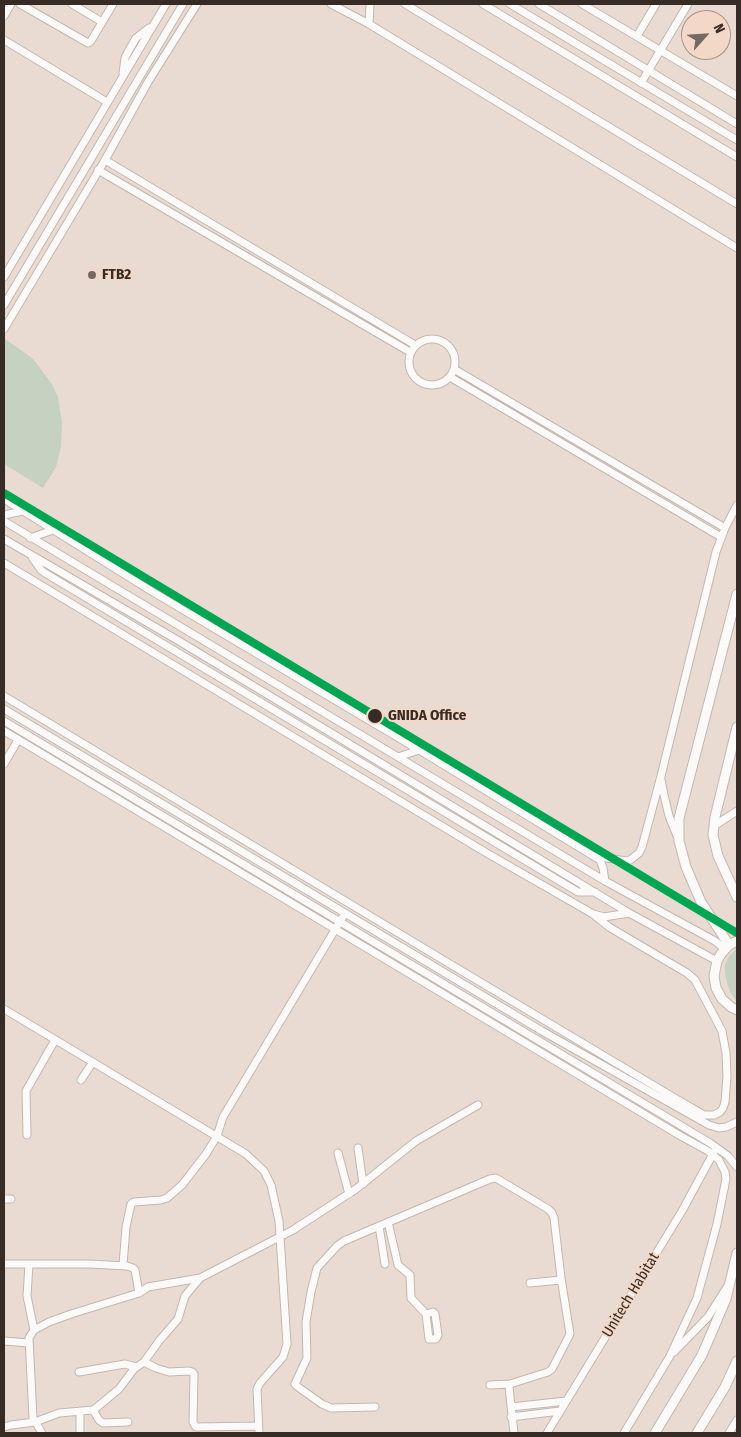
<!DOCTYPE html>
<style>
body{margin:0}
#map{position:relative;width:741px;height:1437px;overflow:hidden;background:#eadbd2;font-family:"Fira Sans Condensed",sans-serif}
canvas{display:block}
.frame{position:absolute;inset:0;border:5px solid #362c25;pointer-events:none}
.north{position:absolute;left:681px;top:10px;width:50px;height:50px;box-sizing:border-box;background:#f4d8c7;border:1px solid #a89386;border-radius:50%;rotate:64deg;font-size:14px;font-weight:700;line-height:20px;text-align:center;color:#362c25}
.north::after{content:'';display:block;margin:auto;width:18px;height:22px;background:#756962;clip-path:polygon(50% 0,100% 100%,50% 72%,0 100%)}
</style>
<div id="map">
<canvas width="741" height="1437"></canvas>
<div class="frame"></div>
<div class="north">N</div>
</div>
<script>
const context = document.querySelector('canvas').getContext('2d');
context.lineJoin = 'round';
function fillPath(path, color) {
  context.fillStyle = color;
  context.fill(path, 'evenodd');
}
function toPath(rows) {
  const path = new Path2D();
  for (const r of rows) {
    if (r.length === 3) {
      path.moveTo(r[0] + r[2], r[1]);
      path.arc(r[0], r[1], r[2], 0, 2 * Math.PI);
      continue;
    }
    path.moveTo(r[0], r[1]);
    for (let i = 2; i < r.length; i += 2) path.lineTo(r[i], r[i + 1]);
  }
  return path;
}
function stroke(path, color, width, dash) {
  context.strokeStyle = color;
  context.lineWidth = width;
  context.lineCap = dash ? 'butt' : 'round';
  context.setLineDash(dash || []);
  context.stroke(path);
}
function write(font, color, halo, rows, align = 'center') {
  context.font = font + ' "Fira Sans Condensed",sans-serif';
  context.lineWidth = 4;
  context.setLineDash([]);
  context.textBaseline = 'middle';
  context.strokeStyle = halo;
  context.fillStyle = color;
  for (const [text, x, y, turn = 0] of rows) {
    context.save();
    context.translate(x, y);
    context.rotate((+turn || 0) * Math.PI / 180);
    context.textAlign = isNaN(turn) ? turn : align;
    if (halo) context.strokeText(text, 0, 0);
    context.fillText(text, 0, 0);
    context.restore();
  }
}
const green = toPath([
 [4,338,33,359,52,384,58,397,62,423,61,447,56,467,43,488,4,464],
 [737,948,737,1002,730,992,725,975,725,965,729,956]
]);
const minor = toPath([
 [20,4,88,43,91,41,113,4],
 [72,4,102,22],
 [331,4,369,24,737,248],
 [405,4,737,204],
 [483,4,737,157],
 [510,4,737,140],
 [539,4,737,124],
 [582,4,737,96],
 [4,16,11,4],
 [369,24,370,4],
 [637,36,656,4],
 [4,40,107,102],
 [123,73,125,58,128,52,136,38,149,28],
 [641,83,688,4],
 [105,160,415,345],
 [98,170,410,352],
 [4,277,166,4],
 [4,305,183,4],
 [4,329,105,160,148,82,197,4],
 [432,362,23],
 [454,369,725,528],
 [450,377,721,537],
 [4,499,148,589,419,750,600,860,603,868,605,881],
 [4,515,23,511],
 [4,521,605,881,715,941,725,949],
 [30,538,53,530],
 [4,539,179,641,629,913,717,961],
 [32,557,41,570,45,573,511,852,578,892,595,892],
 [4,563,485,852,593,914,604,917,629,913],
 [4,696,450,964,673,1097,704,1115,714,1115,720,1112,723,1108,725,1102,727,1076,726,1053,722,1031,695,980,687,973,609,927,593,914],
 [4,709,542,1031,709,1125,719,1128,726,1127,737,1122],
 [4,721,710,1143,728,1156,737,1167],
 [4,731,679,1135,708,1151,719,1160,725,1172,726,1179,717,1224,697,1298,670,1356,624,1433],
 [398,757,419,750],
 [4,764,18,740],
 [661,780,664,795,669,816,677,836],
 [714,826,737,811],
 [595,856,626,861,630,860,639,853,642,847,661,776,716,552,725,528,737,505],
 [4,1009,246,1154,264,1171,271,1185,279,1221,287,1344,283,1357,260,1383,257,1389,259,1433],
 [81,1080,93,1062],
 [27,1135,26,1091,55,1040],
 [358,1148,363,1184],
 [338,1153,349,1194],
 [4,1199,11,1199],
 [388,1222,398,1265,410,1275,411,1298,426,1314,429,1339,436,1339,438,1335,435,1314,433,1312,426,1314],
 [379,1226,385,1264],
 [4,1264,89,1264,127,1266,133,1268,135,1270,139,1293],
 [29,1264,27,1296,34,1330],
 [123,1265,126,1227,131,1204,134,1202,161,1200,167,1198,182,1185,206,1154,217,1136,223,1117,345,913],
 [530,1283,561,1280],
 [4,1341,29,1343],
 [674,1352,708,1317,727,1287],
 [144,1362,156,1368,169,1372,189,1371,192,1372,194,1374,193,1422,196,1427,258,1426],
 [79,1372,125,1364,136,1367],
 [490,1385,510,1384],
 [375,1407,331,1408,322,1404,298,1387,295,1384,307,1358,306,1322,311,1292,317,1268,337,1246,344,1241,490,1179,496,1178,548,1209,552,1213,554,1218,561,1278,570,1334,552,1369,548,1372,510,1384,509,1387,514,1433],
 [511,1407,566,1401],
 [93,1410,99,1420,103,1423,128,1422],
 [511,1417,560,1411],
 [4,1427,11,1425,35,1422,59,1413,93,1410,96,1408,119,1389,134,1369,144,1362,159,1341,178,1319,185,1296,200,1278,293,1230,356,1189,416,1141,478,1105],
 [42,1433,33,1418,29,1338,34,1330,49,1322,71,1314,139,1293,148,1287,200,1278],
 [80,1433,80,1411],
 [547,1433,682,1211,714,1152],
 [729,1433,737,1420]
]);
const major = toPath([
 [737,727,715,817,713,835,718,856,737,897],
 [737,941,729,945,721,954,717,961,714,976,716,988,722,999,731,1007,737,1010],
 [729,945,701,902,686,867,679,841,679,818,737,594],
 [655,1433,702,1355,726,1299,737,1253],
 [697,1433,725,1387,737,1361]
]);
const metro1 = toPath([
 [4,493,737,933]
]);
const markers = [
 [92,275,5,"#756962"],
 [375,716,8,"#362c25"]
];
const poiNames = [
 ["FTB2",102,275]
];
const stopNames = [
 ["GNIDA Office",388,716]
];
const streetNames = [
 ["Unitech Habitat",631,1295,-59]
];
fillPath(green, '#c5d2c2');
stroke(minor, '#c2b7b0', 9);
stroke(major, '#c2b7b0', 11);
stroke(minor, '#fcfaf8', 7);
stroke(major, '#fcfaf8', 9);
stroke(metro1, '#00a651', 8);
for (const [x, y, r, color] of markers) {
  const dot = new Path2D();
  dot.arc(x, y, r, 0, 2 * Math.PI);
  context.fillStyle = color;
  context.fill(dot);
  stroke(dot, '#f4d8c7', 2);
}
write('bold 15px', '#362c25', '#f4d8c7', poiNames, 'left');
write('bold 15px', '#362c25', '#f4d8c7', stopNames, 'left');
write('15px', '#362c25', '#f4d8c7', streetNames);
</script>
